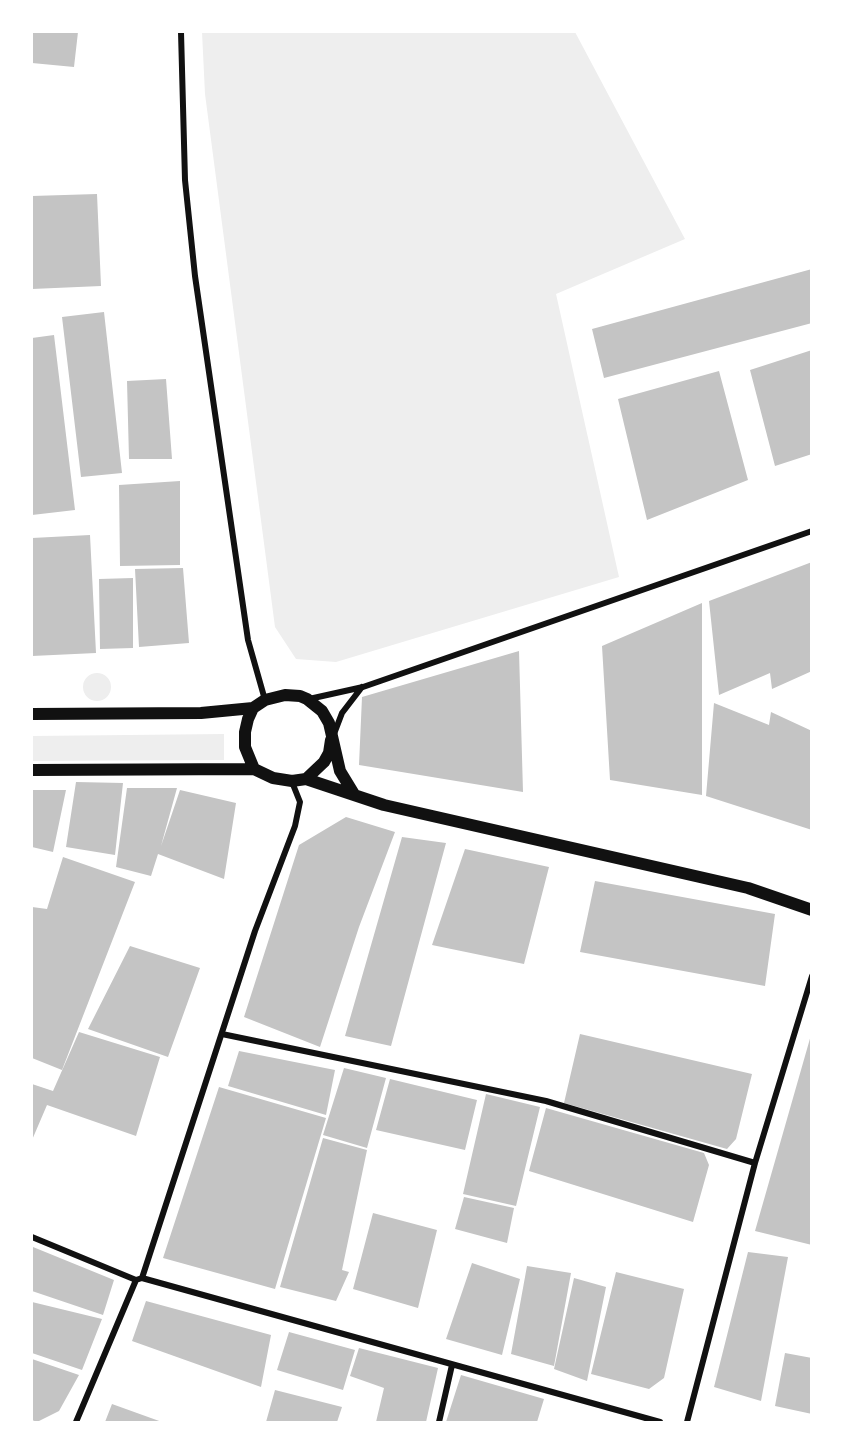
<!DOCTYPE html>
<style>
body{margin:0}
#map{position:relative;width:843px;height:1454px;overflow:hidden;background:#fff;font-family:Jost,sans-serif}
canvas{display:block}
.frame{position:absolute;inset:0;border:33px solid #fff;pointer-events:none}
</style>
<div id="map">
<canvas width="843" height="1454"></canvas>
<div class="frame"></div>
</div>
<script>
const context = document.querySelector('canvas').getContext('2d');
context.lineJoin = 'round';
function fillPath(path, color) {
  context.fillStyle = color;
  context.fill(path, 'evenodd');
}
function toPath(rows) {
  const path = new Path2D();
  for (const r of rows) {
    if (r.length === 3) {
      path.moveTo(r[0] + r[2], r[1]);
      path.arc(r[0], r[1], r[2], 0, 2 * Math.PI);
      continue;
    }
    path.moveTo(r[0], r[1]);
    for (let i = 2; i < r.length; i += 2) path.lineTo(r[i], r[i + 1]);
  }
  return path;
}
function stroke(path, color, width, dash) {
  context.strokeStyle = color;
  context.lineWidth = width;
  context.lineCap = dash ? 'butt' : 'round';
  context.setLineDash(dash || []);
  context.stroke(path);
}
const green = toPath([
 [202,32,575,32,685,239,556,294,619,577,336,662,296,659,275,627,205,94],
 [97,687,14],
 [224,734,224,760,32,761,32,736]
]);
const building = toPath([
 [32,32,78,32,74,67,32,63],
 [97,194,101,286,32,289,32,196],
 [812,269,812,323,604,378,592,329],
 [104,312,122,473,81,477,62,317],
 [54,335,75,510,32,515,32,338],
 [812,350,812,454,775,466,750,370],
 [719,371,748,480,647,520,618,399],
 [166,379,172,459,129,459,127,381],
 [180,481,180,565,120,566,119,485],
 [90,535,96,653,32,656,32,538],
 [812,562,812,671,772,689,770,673,719,695,709,601],
 [183,568,189,643,139,647,135,569],
 [133,578,133,648,100,649,99,579],
 [702,603,702,795,610,780,602,646],
 [519,651,523,792,359,765,362,697],
 [714,703,769,725,771,712,812,731,812,830,706,796],
 [76,782,123,783,115,855,66,847],
 [127,788,177,788,161,846,180,790,236,803,224,879,158,854,151,876,116,867],
 [32,790,66,790,53,852,32,847],
 [346,817,395,832,359,927,320,1047,244,1017,299,845],
 [402,837,446,843,391,1046,345,1036],
 [465,849,549,867,524,964,432,945],
 [63,857,135,882,62,1070,32,1058,32,907,47,909],
 [595,881,775,914,765,986,580,952],
 [130,946,200,968,168,1057,88,1029],
 [79,1032,160,1057,136,1136,47,1105,32,1140,32,1084,53,1091],
 [580,1034,752,1074,736,1139,727,1149,564,1103],
 [811,1035,812,1035,812,1245,755,1231],
 [239,1051,335,1070,326,1115,228,1086],
 [344,1068,386,1078,367,1148,323,1135],
 [390,1079,477,1100,465,1150,376,1130],
 [219,1087,326,1118,275,1289,163,1258],
 [486,1094,540,1107,516,1206,463,1194],
 [546,1108,704,1153,709,1165,693,1222,529,1171],
 [323,1138,367,1150,342,1270,349,1272,336,1301,280,1287],
 [464,1197,514,1208,507,1243,455,1229],
 [373,1213,437,1230,418,1308,353,1289],
 [33,1247,114,1280,103,1315,32,1291],
 [748,1252,788,1257,761,1401,714,1387],
 [472,1263,520,1279,502,1355,446,1339],
 [527,1266,571,1273,554,1366,511,1354],
 [616,1272,684,1289,664,1378,649,1389,591,1374],
 [574,1278,606,1287,587,1381,554,1369],
 [146,1301,271,1335,261,1387,132,1341],
 [32,1302,102,1319,82,1370,32,1353],
 [289,1332,355,1350,343,1390,277,1370],
 [359,1348,438,1368,426,1422,376,1422,384,1388,350,1376],
 [785,1353,812,1358,812,1414,775,1406],
 [32,1359,79,1375,59,1411,37,1422,32,1420],
 [461,1375,544,1399,537,1422,446,1422],
 [275,1390,342,1407,337,1422,266,1422],
 [112,1404,162,1422,105,1422]
]);
const minor = toPath([
 [181,32,185,180,195,276,248,640,265,700],
 [309,699,363,687,812,531],
 [334,734,342,713,362,687],
 [222,1034,546,1101,755,1163],
 [32,1237,136,1280,142,1278,660,1422],
 [142,1278,255,931,295,826,300,802,292,782],
 [76,1422,136,1280],
 [439,1422,452,1365],
 [687,1422,755,1163,812,976]
]);
const secondary = toPath([
 [253,708,248,719,245,732,245,747,254,769],
 [32,714,201,713,253,708,265,700,285,695,300,696,307,699,322,711,329,723,340,771,354,794],
 [32,770,254,769,273,778,292,781,306,779,384,805,748,888,812,910],
 [306,779,324,762,329,753,331,740]
]);
fillPath(green, '#eee');
fillPath(building, '#c4c4c4');
stroke(minor, '#111', 6);
stroke(secondary, '#111', 12);
</script>
